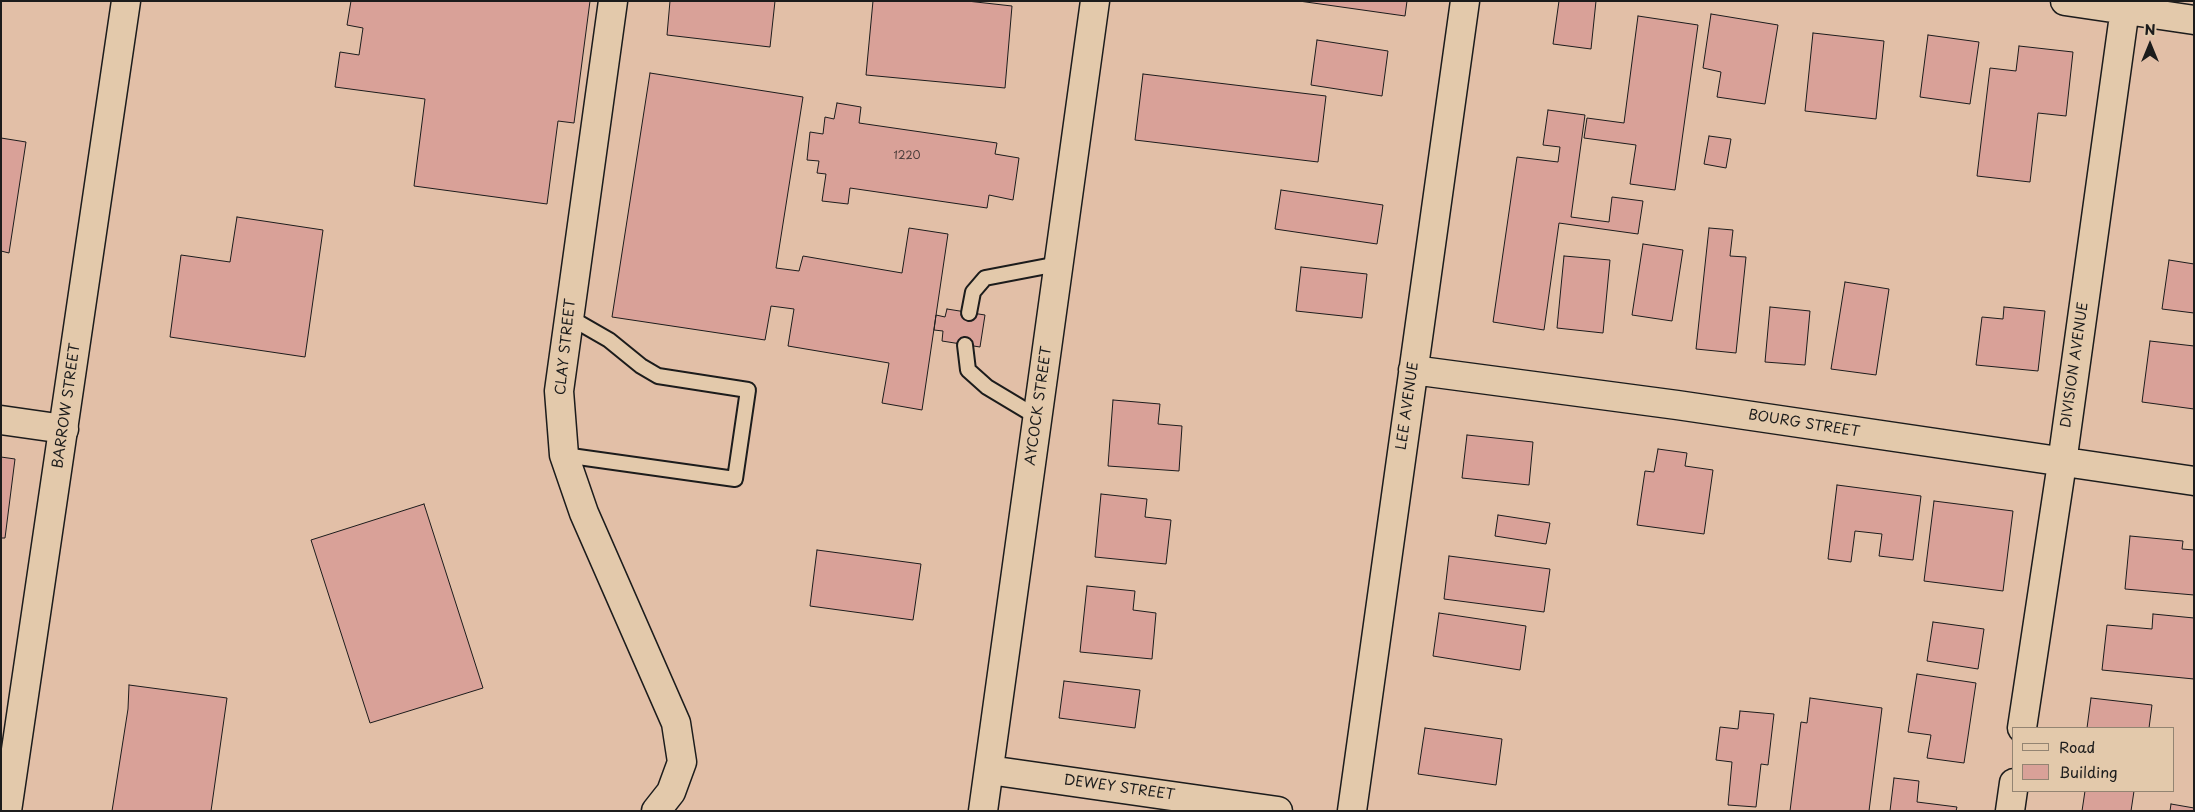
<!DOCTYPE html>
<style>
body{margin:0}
#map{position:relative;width:2195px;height:812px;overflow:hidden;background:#e2bfa7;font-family:"Playpen Sans",sans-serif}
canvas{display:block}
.frame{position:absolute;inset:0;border:2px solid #1c1c1c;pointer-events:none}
.legend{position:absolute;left:2012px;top:727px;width:162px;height:65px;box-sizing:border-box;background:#e3c9ab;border:1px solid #938472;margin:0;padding:6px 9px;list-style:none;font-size:15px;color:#1c1c1c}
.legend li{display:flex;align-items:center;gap:10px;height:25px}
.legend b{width:25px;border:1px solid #938472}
.north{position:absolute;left:2125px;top:20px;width:50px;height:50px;-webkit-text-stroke:4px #e3c9ab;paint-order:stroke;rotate:0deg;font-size:14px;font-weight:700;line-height:20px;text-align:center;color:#1c1c1c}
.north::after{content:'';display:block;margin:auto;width:18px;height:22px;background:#1c1c1c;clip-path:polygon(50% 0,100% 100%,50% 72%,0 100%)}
</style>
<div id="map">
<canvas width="2195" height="812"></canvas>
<div class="frame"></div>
<ul class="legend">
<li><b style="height:6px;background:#e3c9ab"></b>Road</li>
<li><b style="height:14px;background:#d9a198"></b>Building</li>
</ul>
<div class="north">N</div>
</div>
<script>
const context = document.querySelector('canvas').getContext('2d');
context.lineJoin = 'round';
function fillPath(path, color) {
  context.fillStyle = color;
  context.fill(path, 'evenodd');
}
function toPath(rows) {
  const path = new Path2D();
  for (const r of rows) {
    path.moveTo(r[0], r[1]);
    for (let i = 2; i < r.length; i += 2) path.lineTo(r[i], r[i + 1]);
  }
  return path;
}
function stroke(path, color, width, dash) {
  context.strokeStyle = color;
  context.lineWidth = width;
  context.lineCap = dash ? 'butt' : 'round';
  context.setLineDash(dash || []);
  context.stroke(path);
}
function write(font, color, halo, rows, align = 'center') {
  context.font = font + ' "Playpen Sans",sans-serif';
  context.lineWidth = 4;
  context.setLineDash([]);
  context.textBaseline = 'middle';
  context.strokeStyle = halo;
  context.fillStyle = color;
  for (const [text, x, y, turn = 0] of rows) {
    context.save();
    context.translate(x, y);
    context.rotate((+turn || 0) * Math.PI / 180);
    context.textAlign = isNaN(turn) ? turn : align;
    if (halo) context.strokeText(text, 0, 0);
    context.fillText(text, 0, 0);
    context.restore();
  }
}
const building = toPath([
 [351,1,590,1,574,123,558,121,547,204,414,186,425,99,335,87,340,52,359,55,363,28,347,25,351,1],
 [670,1,775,1,770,47,667,35,670,1],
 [873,1,967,1,1012,6,1005,88,866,75,873,1],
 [1299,1,1407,1,1405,16,1299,1],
 [1559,1,1596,1,1591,49,1553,44,1559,1],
 [1711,14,1778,25,1765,104,1717,97,1721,72,1703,68,1711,14],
 [1638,16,1698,25,1675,190,1630,184,1636,145,1584,138,1587,118,1624,123,1638,16],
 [1813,33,1884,41,1876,119,1805,111,1813,33],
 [1928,35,1979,42,1970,104,1920,97,1928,35],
 [1317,40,1388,51,1382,96,1311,85,1317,40],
 [2019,46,2073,52,2066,116,2038,113,2030,182,1977,176,1990,68,2016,71,2019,46],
 [650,73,803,97,776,268,799,271,803,256,902,273,909,228,948,234,922,410,882,403,889,363,788,346,794,309,771,306,765,340,612,317,650,73],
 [1143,74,1326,96,1318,162,1135,140,1143,74],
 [837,103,861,107,859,123,997,143,995,154,1019,158,1013,200,989,195,987,208,850,188,848,204,822,201,826,174,817,173,819,161,807,160,810,132,823,134,825,117,834,119,837,103],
 [1548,110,1585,115,1571,217,1609,222,1612,197,1643,201,1638,234,1559,223,1544,330,1493,322,1517,157,1558,162,1560,147,1543,145,1548,110],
 [1709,136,1731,139,1726,168,1704,164,1709,136],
 [1,138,26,142,9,253,1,251,1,138],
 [1281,190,1383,205,1377,244,1275,229,1281,190],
 [237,217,323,230,305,357,170,337,181,255,230,262,237,217],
 [1709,228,1733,230,1730,256,1746,257,1736,353,1696,349,1709,228],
 [1643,244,1683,250,1672,321,1632,315,1643,244],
 [1564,256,1610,260,1603,333,1557,328,1564,256],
 [2169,260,2194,264,2194,313,2162,309,2169,260],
 [1301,267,1367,274,1362,318,1296,311,1301,267],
 [1845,282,1889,289,1876,375,1831,369,1845,282],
 [1770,307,1810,311,1805,365,1765,362,1770,307],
 [2004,307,2045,311,2038,371,1976,365,1982,317,2003,319,2004,307],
 [947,309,985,315,980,347,942,341,943,331,934,330,936,315,945,317,947,309],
 [2150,341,2194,346,2194,409,2142,402,2150,341],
 [1113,400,1160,404,1158,424,1182,426,1179,471,1108,466,1113,400],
 [1467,435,1533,442,1529,485,1462,478,1467,435],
 [1658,449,1687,453,1685,466,1713,470,1704,534,1637,525,1645,471,1654,472,1658,449],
 [1,457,15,459,5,538,1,538,1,457],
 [1837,485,1921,496,1913,560,1879,556,1882,534,1855,531,1851,562,1828,559,1837,485],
 [1101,494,1147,499,1145,517,1171,520,1166,564,1095,557,1101,494],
 [1934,501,2013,511,2003,591,1924,581,1934,501],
 [424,504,483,688,370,723,311,540,424,504],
 [1498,515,1550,523,1546,544,1495,536,1498,515],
 [2130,536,2183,541,2182,549,2194,550,2194,595,2125,589,2130,536],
 [817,550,921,564,913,620,810,606,817,550],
 [1449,556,1550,569,1544,612,1444,599,1449,556],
 [1087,586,1135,591,1133,610,1156,613,1152,659,1080,652,1087,586],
 [1439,613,1526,626,1520,670,1433,656,1439,613],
 [2153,614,2194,618,2194,679,2102,670,2107,625,2152,629,2153,614],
 [1933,622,1984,629,1978,669,1927,661,1933,622],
 [1917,674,1976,683,1964,763,1927,758,1931,735,1908,732,1917,674],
 [1064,681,1140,690,1135,728,1059,718,1064,681],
 [129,685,227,698,211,811,112,811,128,709,129,685],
 [1810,698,1882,708,1869,811,1790,811,1801,722,1807,723,1810,698],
 [2091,698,2152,705,2149,728,2087,728,2091,698],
 [1740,711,1774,714,1768,765,1761,764,1756,807,1728,805,1732,762,1716,760,1720,727,1738,729,1740,711],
 [1425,728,1502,739,1496,785,1418,774,1425,728],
 [1894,778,1919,781,1917,802,1957,807,1956,811,1890,811,1894,778],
 [2085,791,2134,791,2131,811,2082,811,2085,791],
 [2171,804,2194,808,2194,811,2170,811,2171,804]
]);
const service = toPath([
 [969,313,973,292,985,278,1058,264],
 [965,345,968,370,987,387,1037,417],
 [564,455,735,479,748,390,658,376,641,366,609,340,569,317]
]);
const minor = toPath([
 [613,1,559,391,564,455,584,513,676,723,682,762,671,792,656,811],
 [2065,1,2194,20],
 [1413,370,1677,405,2194,481],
 [1,420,64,429],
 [2022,728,2062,463,2126,1],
 [989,770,1278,811],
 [983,811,1095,1],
 [1352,811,1465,1],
 [2010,811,2014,783]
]);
const secondary = toPath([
 [7,811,126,1]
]);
const numberNames = [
 ["1220",907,156]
];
const streetNames = [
 ["CLAY STREET",566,347,-84],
 ["DIVISION AVENUE",2075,365,-82],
 ["BARROW STREET",67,406,-82],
 ["AYCOCK STREET",1039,406,-82],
 ["LEE AVENUE",1408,406,-82],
 ["BOURG STREET",1804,424,9],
 ["DEWEY STREET",1119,788,8]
];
fillPath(building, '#d9a198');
stroke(building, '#1c1c1c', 1);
stroke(service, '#1c1c1c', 18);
stroke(minor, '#1c1c1c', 31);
stroke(secondary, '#1c1c1c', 31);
stroke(service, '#e3c9ab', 14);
stroke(minor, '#e3c9ab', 28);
stroke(secondary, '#e3c9ab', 28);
write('11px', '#4b3d3b', null, numberNames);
write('14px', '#1c1c1c', '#e3c9ab', streetNames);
</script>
